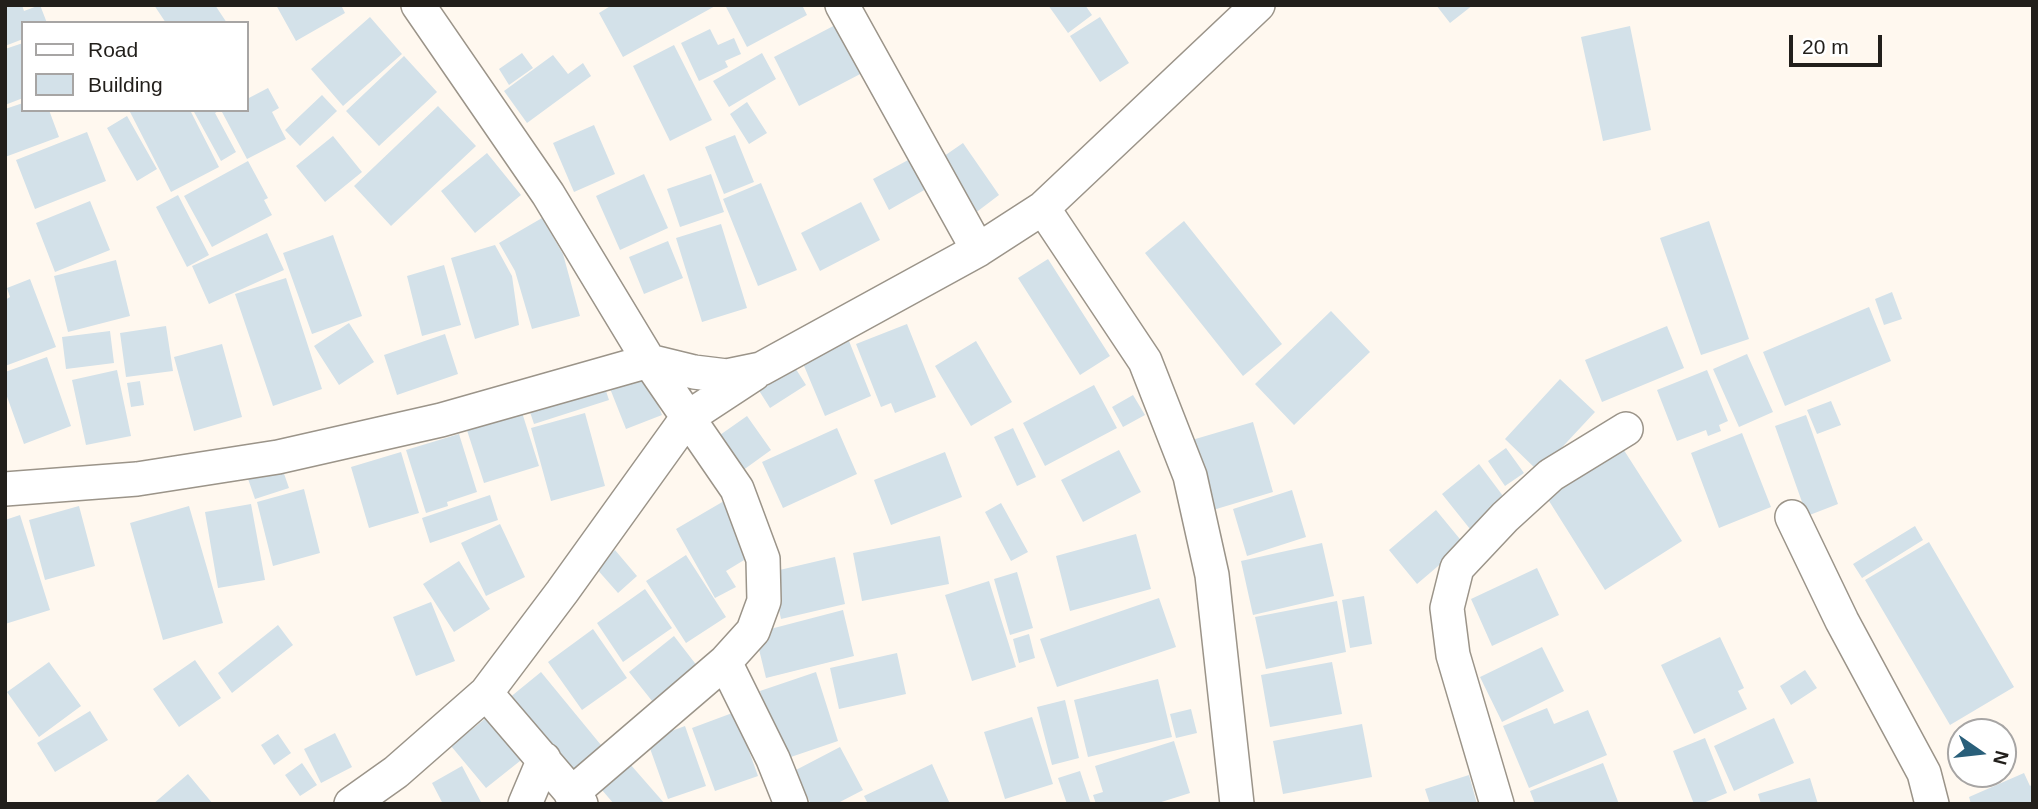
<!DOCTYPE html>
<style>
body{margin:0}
#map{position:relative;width:2038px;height:809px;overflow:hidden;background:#fff8ef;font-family:Arial,sans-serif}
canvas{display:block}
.frame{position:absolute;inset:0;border:7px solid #221f1b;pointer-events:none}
.legend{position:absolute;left:21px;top:21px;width:228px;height:91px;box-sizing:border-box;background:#fff;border:2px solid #a7a5a4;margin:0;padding:9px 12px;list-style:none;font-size:21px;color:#221f1b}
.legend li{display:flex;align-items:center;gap:14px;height:35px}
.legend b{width:35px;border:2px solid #a7a5a4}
.north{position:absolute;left:1947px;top:718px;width:70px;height:70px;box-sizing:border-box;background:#fff;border:2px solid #a7a5a4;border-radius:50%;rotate:104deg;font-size:19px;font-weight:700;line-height:28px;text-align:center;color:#221f1b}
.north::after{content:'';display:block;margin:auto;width:24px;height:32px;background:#295f7a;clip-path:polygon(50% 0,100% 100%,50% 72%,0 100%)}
.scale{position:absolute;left:1789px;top:35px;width:93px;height:32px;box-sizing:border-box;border:4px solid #221f1b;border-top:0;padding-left:9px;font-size:21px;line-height:24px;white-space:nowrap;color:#221f1b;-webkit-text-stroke:5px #fff;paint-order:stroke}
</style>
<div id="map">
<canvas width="2038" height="809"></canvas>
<div class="frame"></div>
<ul class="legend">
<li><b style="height:9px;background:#fff"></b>Road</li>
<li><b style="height:19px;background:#d3e1e9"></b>Building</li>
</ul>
<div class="north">N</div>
<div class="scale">20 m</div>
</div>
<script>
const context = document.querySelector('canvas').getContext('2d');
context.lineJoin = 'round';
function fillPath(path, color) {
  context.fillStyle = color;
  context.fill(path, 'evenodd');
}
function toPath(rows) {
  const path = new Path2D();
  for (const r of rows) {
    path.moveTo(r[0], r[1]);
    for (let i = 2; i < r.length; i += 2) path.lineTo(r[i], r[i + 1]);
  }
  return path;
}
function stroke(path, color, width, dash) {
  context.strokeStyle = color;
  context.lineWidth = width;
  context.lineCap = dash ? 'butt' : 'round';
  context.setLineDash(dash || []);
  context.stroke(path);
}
const building = toPath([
 [5,5,22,5,24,11,40,5,47,23,23,23,23,39,5,46],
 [154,5,215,5,227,23,166,23],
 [276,5,341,5,345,13,296,41],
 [612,5,717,5,623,57,599,13],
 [725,5,802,5,807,15,747,47],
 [1048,5,1085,5,1092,15,1068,33],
 [1436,5,1473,5,1450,23],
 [370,17,402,54,343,106,311,69],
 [1100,17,1129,63,1100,82,1070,36],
 [841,22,866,71,799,106,774,57],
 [1630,26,1651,130,1603,141,1581,37],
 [710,29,718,45,734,38,741,54,725,61,728,67,699,81,681,43],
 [23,43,23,98,5,105,5,49],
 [674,45,712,120,670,141,633,66],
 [522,53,533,68,509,85,499,69],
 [762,53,776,79,729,107,713,81],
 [553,55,568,74,583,63,591,76,527,123,504,91],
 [404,56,437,92,379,146,346,111],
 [268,88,279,108,272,112,286,139,247,159,222,112,247,110,247,99],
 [322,95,337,111,300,146,285,130],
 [747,102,767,133,749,144,730,114],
 [23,103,23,110,49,110,59,137,5,157,5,109],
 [438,106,476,146,391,226,354,186],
 [129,110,190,110,219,167,171,192],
 [193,110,220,110,215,113,236,152,221,161],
 [127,116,157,169,137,181,107,128],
 [594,125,615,174,574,192,553,143],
 [87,132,106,181,35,209,16,160],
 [735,135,754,182,724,194,705,147],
 [333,136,362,172,325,202,296,166],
 [963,143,999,195,974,214,937,161],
 [487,153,521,195,475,233,441,191],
 [910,159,926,189,889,210,873,179],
 [248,161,268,198,264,200,272,215,212,247,184,196],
 [644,174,668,228,620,250,596,196],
 [711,174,724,212,680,227,667,189],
 [761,183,797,270,758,286,723,199],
 [178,195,209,255,187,267,156,207],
 [90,201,110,250,55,272,36,223],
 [861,202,880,240,820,271,801,233],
 [542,218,563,254,580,316,532,329,515,271,499,243],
 [1184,221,1282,344,1243,376,1145,253],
 [1709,221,1749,339,1701,355,1660,238],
 [721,224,747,308,702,322,676,238],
 [267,233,284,270,209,304,192,266],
 [333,235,362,316,312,334,283,253],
 [668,241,683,278,644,294,629,257],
 [495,245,512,276,519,325,475,339,451,258],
 [1048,259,1110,356,1080,375,1018,278],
 [116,260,130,316,68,332,54,276],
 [444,265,461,325,422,336,407,276],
 [286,278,322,389,273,406,235,294],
 [30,279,56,347,5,366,5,300,10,297,7,288],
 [1892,292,1902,319,1884,325,1875,299],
 [1869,307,1891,361,1785,406,1763,352],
 [1331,311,1370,352,1294,425,1255,384],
 [349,323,374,362,339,385,314,346],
 [907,324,936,397,895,413,891,403,881,407,856,344],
 [166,326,173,371,126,377,120,333],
 [1667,326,1684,368,1602,402,1585,360],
 [110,331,114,363,66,369,62,337],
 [445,334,458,374,397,395,384,355],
 [849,341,871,396,825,416,802,361],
 [976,341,1012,402,971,426,935,366],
 [222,344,242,417,194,431,174,357],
 [1747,354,1773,412,1739,427,1713,369],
 [47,357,71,426,24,444,5,391,5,372],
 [794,366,806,385,770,408,758,389],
 [117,370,131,436,86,445,72,380],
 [1707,370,1728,421,1719,425,1721,431,1708,436,1706,430,1677,441,1657,390],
 [645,371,662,415,626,429,609,386],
 [602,379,609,400,534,424,527,403],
 [1560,379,1595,412,1539,472,1505,439],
 [140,381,144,405,131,407,127,383],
 [1094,385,1117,428,1045,466,1023,423],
 [1133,395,1145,415,1123,427,1112,407],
 [1831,401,1841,425,1817,434,1807,410],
 [519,403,539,466,484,483,464,421],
 [585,413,605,486,551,501,531,428],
 [1806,415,1838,504,1807,516,1775,426],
 [747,416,771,450,735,476,710,442],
 [1253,422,1273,492,1213,510,1192,440],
 [837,428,857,474,783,508,762,462],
 [1013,428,1036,477,1017,486,994,437],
 [1742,433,1771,507,1719,528,1691,453],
 [459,434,477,492,447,502,448,506,426,513,406,450],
 [1620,444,1682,541,1605,590,1544,493],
 [1506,448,1524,473,1505,486,1488,461],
 [1119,450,1141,492,1083,522,1061,480],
 [401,452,419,513,369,528,351,467],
 [945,452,962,497,891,525,874,480],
 [280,462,289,488,255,499,246,473],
 [1479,464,1506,500,1470,529,1442,494],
 [304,489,320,553,273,566,257,502],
 [1292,490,1306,537,1247,556,1233,509],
 [490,495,498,520,430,543,422,518],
 [724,501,754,554,726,571,736,587,715,598,676,529],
 [1001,503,1028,552,1011,561,985,512],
 [251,504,265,580,218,588,205,512],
 [79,506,95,566,45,580,29,520],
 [189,506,223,623,163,640,130,523],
 [1436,510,1464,544,1417,584,1389,550],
 [20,515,50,610,5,624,5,520],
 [500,524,525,577,486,596,461,543],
 [1915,526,1923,540,1862,578,1853,564],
 [1136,534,1151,589,1070,611,1056,556],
 [940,536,949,584,862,601,853,553],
 [1929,542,2014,687,1950,725,1865,580],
 [1322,543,1334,596,1253,615,1241,561],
 [615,550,637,576,618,593,595,567],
 [686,555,726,617,686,643,646,581],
 [835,557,845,604,781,619,771,572],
 [459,561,490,609,454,632,423,584],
 [1537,568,1559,615,1492,646,1471,599],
 [1017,572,1033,628,1010,635,994,579],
 [989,581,1016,667,972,681,945,595],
 [645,589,672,628,623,662,597,623],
 [1364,596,1372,644,1350,648,1342,600],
 [1159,598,1176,647,1057,687,1040,639],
 [1337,601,1346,652,1266,669,1255,617],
 [431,602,455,661,416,676,393,617],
 [843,610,854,656,766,678,755,633],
 [278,625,293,645,232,693,218,673],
 [593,629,627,678,582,710,548,662],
 [1029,634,1035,658,1019,663,1013,639],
 [674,636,701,671,656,706,629,672],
 [1720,637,1744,688,1738,691,1747,709,1694,734,1661,665],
 [1542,647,1564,691,1502,722,1480,677],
 [897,653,906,694,839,709,830,668],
 [195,660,221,698,179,727,153,689],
 [49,662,81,706,39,737,7,692],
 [1332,662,1342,714,1270,727,1261,675],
 [1805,670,1817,688,1791,705,1780,686],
 [541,672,610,756,573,787,503,703],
 [816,672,838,741,782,760,760,691],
 [1158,679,1172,737,1088,757,1074,700],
 [1065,700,1079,758,1052,765,1037,707],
 [1547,708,1554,724,1588,710,1607,755,1529,788,1503,726],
 [1191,709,1197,733,1176,738,1170,714],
 [90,711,108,740,55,772,37,743],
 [735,712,758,776,715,791,692,728],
 [491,714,525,757,486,788,451,746],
 [1032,717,1053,784,1005,799,984,732],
 [1774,718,1794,763,1734,791,1714,746],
 [1362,724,1372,777,1283,794,1273,741],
 [685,726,706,786,668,799,647,740],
 [335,733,352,767,321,783,304,749],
 [278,734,291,753,274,765,261,745],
 [1705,738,1727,793,1701,804,1694,804,1673,751],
 [1174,741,1190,793,1155,804,1096,804,1093,795,1103,792,1095,766],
 [840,747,863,790,836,804,811,804,794,771],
 [302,763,317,785,300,796,285,775],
 [1603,763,1619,804,1535,804,1530,791],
 [630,764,665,804,614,804,602,790],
 [932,764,950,804,868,804,864,796],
 [462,766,482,804,443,804,432,783],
 [1080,771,1091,804,1067,804,1058,778],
 [2024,773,2030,786,2033,784,2033,804,1971,804,1969,797],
 [188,774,213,804,153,804],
 [1469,775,1477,804,1430,804,1425,789],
 [1810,778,1818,804,1761,804,1758,794]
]);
const minor = toPath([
 [418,5,548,194,649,361,737,489,763,559,764,601,753,631,725,662,571,794],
 [842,5,978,250],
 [1043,208,1145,361,1190,476,1212,575,1237,804],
 [5,489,137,479,278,457,441,420,649,361,694,372,727,376,761,369,978,250,1043,208,1258,5],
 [1792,517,1842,621,1924,773,1932,804],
 [725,662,773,759,791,804],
 [486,693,581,804],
 [351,804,396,772,486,693,562,592,687,418,754,374],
 [525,804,544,759],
 [1497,804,1453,655,1447,608,1457,568,1505,517,1551,475,1626,429]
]);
fillPath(building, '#d3e1e9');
stroke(minor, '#9b9489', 36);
stroke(minor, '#fff', 33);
</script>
